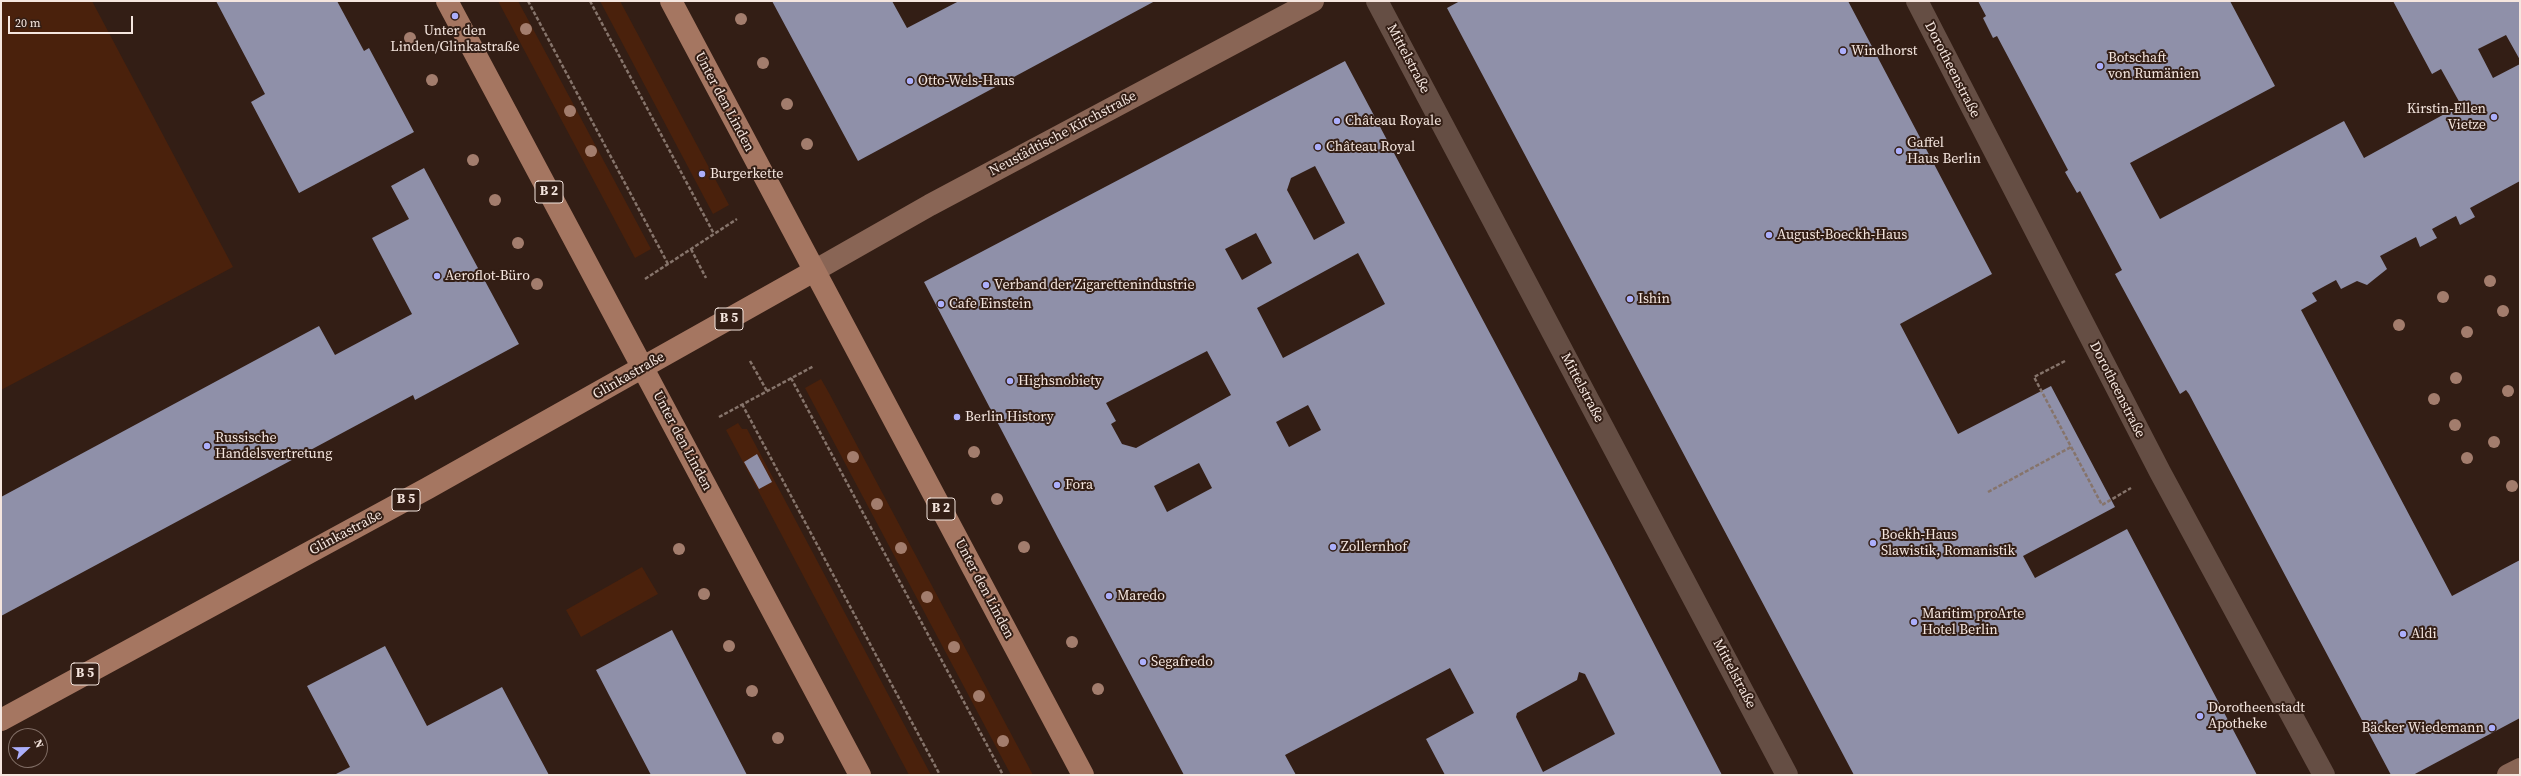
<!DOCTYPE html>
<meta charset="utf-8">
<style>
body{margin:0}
#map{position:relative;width:2521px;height:776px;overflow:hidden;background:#331e15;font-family:"Source Serif 4",serif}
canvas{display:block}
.frame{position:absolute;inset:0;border:2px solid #f5e6df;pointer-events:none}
.north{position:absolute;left:8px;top:728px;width:40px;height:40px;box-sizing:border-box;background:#331e15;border:1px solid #816e66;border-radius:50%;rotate:68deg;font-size:11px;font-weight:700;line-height:16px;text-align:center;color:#f5e6df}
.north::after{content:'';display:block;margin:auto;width:14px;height:18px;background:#acaffb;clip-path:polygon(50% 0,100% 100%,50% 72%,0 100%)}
.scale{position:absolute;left:8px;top:16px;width:125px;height:18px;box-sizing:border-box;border:2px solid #f5e6df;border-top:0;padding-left:5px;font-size:12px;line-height:14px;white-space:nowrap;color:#f5e6df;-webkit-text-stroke:3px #331e15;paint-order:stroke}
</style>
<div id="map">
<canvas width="2521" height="776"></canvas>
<div class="frame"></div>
<div class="north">N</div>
<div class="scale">20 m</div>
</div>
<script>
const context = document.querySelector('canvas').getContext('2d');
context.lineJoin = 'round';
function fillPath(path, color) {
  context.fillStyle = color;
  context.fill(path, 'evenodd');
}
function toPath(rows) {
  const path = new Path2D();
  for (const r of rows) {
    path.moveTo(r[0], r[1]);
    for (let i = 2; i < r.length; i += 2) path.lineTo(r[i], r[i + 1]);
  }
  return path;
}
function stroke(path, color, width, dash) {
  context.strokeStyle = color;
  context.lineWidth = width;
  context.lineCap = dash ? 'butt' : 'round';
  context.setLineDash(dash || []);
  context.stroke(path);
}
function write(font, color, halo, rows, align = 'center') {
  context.font = font + ' "Source Serif 4",serif';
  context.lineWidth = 4;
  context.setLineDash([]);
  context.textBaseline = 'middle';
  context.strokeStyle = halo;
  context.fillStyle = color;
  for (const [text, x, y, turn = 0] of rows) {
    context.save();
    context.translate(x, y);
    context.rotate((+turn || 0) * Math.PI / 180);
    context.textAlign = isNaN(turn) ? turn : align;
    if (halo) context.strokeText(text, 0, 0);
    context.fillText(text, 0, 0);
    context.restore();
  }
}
const green = toPath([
 [1,1,92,1,233,267,1,390],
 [498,1,518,1,651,249,635,258],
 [600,1,620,1,729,205,713,214],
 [821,379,829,393,1033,775,1011,775,805,388],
 [738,423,742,429,747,429,931,775,909,775,726,430],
 [642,567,658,594,581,637,566,610]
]);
const building = toPath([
 [216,1,337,1,364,51,369,48,414,132,299,193,251,102,265,94],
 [772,1,892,1,907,28,959,1,1155,1,858,161],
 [1460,1,1848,1,1992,274,1900,324,1958,434,2051,386,2115,507,2023,556,2035,578,2127,529,2257,775,1854,775,1447,8],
 [1978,1,2230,1,2275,86,2130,163,2160,219,2344,121,2364,158,2461,105,2441,69,2432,74,2393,1,2520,1,2520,60,2506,35,2478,49,2493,78,2520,64,2520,181,2470,208,2475,217,2460,225,2456,216,2432,229,2437,238,2420,247,2416,237,2380,256,2387,269,2367,285,2357,281,2341,289,2336,280,2312,293,2317,301,2301,310,2452,596,2520,560,2520,718,2413,775,2391,775,2189,394,2186,390,2180,394,2115,274,2122,270,2080,191,2077,193,2065,172,2068,170,1997,36,1993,38,1983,18,1986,16],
 [1345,61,1608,555,1722,775,1445,775,1426,739,1474,713,1450,668,1285,755,1296,775,1184,775,1058,538,924,282],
 [1315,166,1345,223,1314,240,1287,190,1291,178],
 [1256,233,1272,263,1242,280,1225,249],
 [1358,253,1385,304,1283,358,1257,308],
 [1207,351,1231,395,1136,448,1122,444,1111,424,1116,421,1106,403],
 [1308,405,1321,430,1289,447,1276,422],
 [1199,463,1212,488,1167,512,1154,486],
 [1579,672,1585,674,1615,734,1543,772,1516,717,1517,713,1577,680],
 [424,168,519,344,415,400,413,395,1,616,1,497,319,326,335,355,412,314,372,238,409,219,391,186],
 [757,454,772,482,759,489,744,462],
 [672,630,747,775,651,775,609,695,596,670],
 [385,646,427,726,502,687,549,775,334,775,350,767,307,686]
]);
const path = toPath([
 [528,1,668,264],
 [590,1,714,234],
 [691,249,706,278],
 [645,279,737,219],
 [750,361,767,391],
 [2065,361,2034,377,2102,505,2131,488],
 [791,378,1003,775],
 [742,404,940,775],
 [719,417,814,366],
 [1988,492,2071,447]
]);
const street = toPath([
 [1377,1,1787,775],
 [1917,1,2160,472,2324,775]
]);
const secondary = toPath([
 [814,271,930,205,1313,1],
 [2508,775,2520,769]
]);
const primary = toPath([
 [447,1,860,775],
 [671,1,1083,775],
 [1,720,428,488,814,271]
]);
const trees = [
 [741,19],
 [526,29],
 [410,38],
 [763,63],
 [432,80],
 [787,104],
 [570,111],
 [807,144],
 [591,151],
 [473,160],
 [495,200],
 [518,243],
 [2490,281],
 [537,284],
 [2443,297],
 [2503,311],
 [2399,325],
 [2467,332],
 [2456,378],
 [2508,391],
 [2434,399],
 [2455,425],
 [2494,442],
 [974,452],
 [853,457],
 [2467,458],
 [2512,486],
 [997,499],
 [877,504],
 [1024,547],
 [901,548],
 [679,549],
 [704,594],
 [927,597],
 [1072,642],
 [729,646],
 [954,647],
 [1098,689],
 [752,691],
 [979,696],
 [778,738],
 [1003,741]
];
const markers = [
 [455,16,4,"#acaffb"],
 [1843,51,4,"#acaffb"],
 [2100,66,4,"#acaffb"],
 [910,81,4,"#acaffb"],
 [2494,117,4,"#acaffb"],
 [1337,121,4,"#acaffb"],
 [1318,147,4,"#acaffb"],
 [1899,151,4,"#acaffb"],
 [702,174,4,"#acaffb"],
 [1769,235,4,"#acaffb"],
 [437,276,4,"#acaffb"],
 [986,285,4,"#acaffb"],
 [1630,299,4,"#acaffb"],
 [941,304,4,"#acaffb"],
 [1010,381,4,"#acaffb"],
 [957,417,4,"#acaffb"],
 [207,446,4,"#acaffb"],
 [1057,485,4,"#acaffb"],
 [1873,543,4,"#acaffb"],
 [1333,547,4,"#acaffb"],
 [1109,596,4,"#acaffb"],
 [1914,622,4,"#acaffb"],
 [2403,634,4,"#acaffb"],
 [1143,662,4,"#acaffb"],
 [2200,716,4,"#acaffb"],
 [2492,728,4,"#acaffb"]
];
const shields = [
 [549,192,28],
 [729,319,28],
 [406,500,28],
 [941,509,28],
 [85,674,28]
];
const shieldNames = [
 ["B 2",549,192],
 ["B 5",729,319],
 ["B 5",406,500],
 ["B 2",941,509],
 ["B 5",85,674]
];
const poiNames = [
 ["Unter den",455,31,"center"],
 ["Linden/Glinkastraße",455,47,"center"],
 ["Windhorst",1851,51],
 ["Botschaft",2108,58],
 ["von Rumänien",2108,74],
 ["Otto-Wels-Haus",918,81],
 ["Kirstin-Ellen",2486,109,"right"],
 ["Vietze",2486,125,"right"],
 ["Château Royale",1345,121],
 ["Gaffel",1907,143],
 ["Haus Berlin",1907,159],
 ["Château Royal",1326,147],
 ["Burgerkette",710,174],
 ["August-Boeckh-Haus",1777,235],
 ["Aeroflot-Büro",445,276],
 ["Verband der Zigarettenindustrie",994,285],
 ["Ishin",1638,299],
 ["Cafe Einstein",949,304],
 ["Highsnobiety",1018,381],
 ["Berlin History",965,417],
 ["Russische",215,438],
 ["Handelsvertretung",215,454],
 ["Fora",1065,485],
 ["Boekh-Haus",1881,535],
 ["Slawistik, Romanistik",1881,551],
 ["Zollernhof",1341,547],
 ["Maredo",1117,596],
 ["Maritim proArte",1922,614],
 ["Hotel Berlin",1922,630],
 ["Aldi",2411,634],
 ["Segafredo",1151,662],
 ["Dorotheenstadt",2208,708],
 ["Apotheke",2208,724],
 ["Bäcker Wiedemann",2484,728,"right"]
];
const streetNames = [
 ["Mittelstraße",1408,59,62],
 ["Dorotheenstraße",1952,70,63],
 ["Unter den Linden",724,102,62],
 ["Neustädtische Kirchstraße",1063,134,-28],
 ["Glinkastraße",629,376,-30],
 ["Mittelstraße",1582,388,62],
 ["Dorotheenstraße",2117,390,63],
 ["Unter den Linden",682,441,62],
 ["Glinkastraße",346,533,-28],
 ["Unter den Linden",984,589,62],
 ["Mittelstraße",1734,674,62]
];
fillPath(green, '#4a210c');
fillPath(building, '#8f90a9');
stroke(path, '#86746b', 2.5, [4, 2]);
stroke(street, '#654e44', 22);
stroke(secondary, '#896555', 22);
stroke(primary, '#a57661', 22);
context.fillStyle = '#a37d6d';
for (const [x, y] of trees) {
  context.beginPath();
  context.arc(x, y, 6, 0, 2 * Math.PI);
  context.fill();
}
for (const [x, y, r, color] of markers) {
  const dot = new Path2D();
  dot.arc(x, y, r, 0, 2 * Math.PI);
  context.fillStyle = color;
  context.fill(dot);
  stroke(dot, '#331e15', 1.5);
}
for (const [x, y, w] of shields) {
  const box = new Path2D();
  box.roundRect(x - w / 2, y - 11, w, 22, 3);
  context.fillStyle = '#331e15';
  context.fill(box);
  stroke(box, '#f5e6df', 1);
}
write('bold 13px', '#f5e6df', null, shieldNames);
write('14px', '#f5e6df', '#331e15', poiNames, 'left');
write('14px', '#f5e6df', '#331e15', streetNames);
</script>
